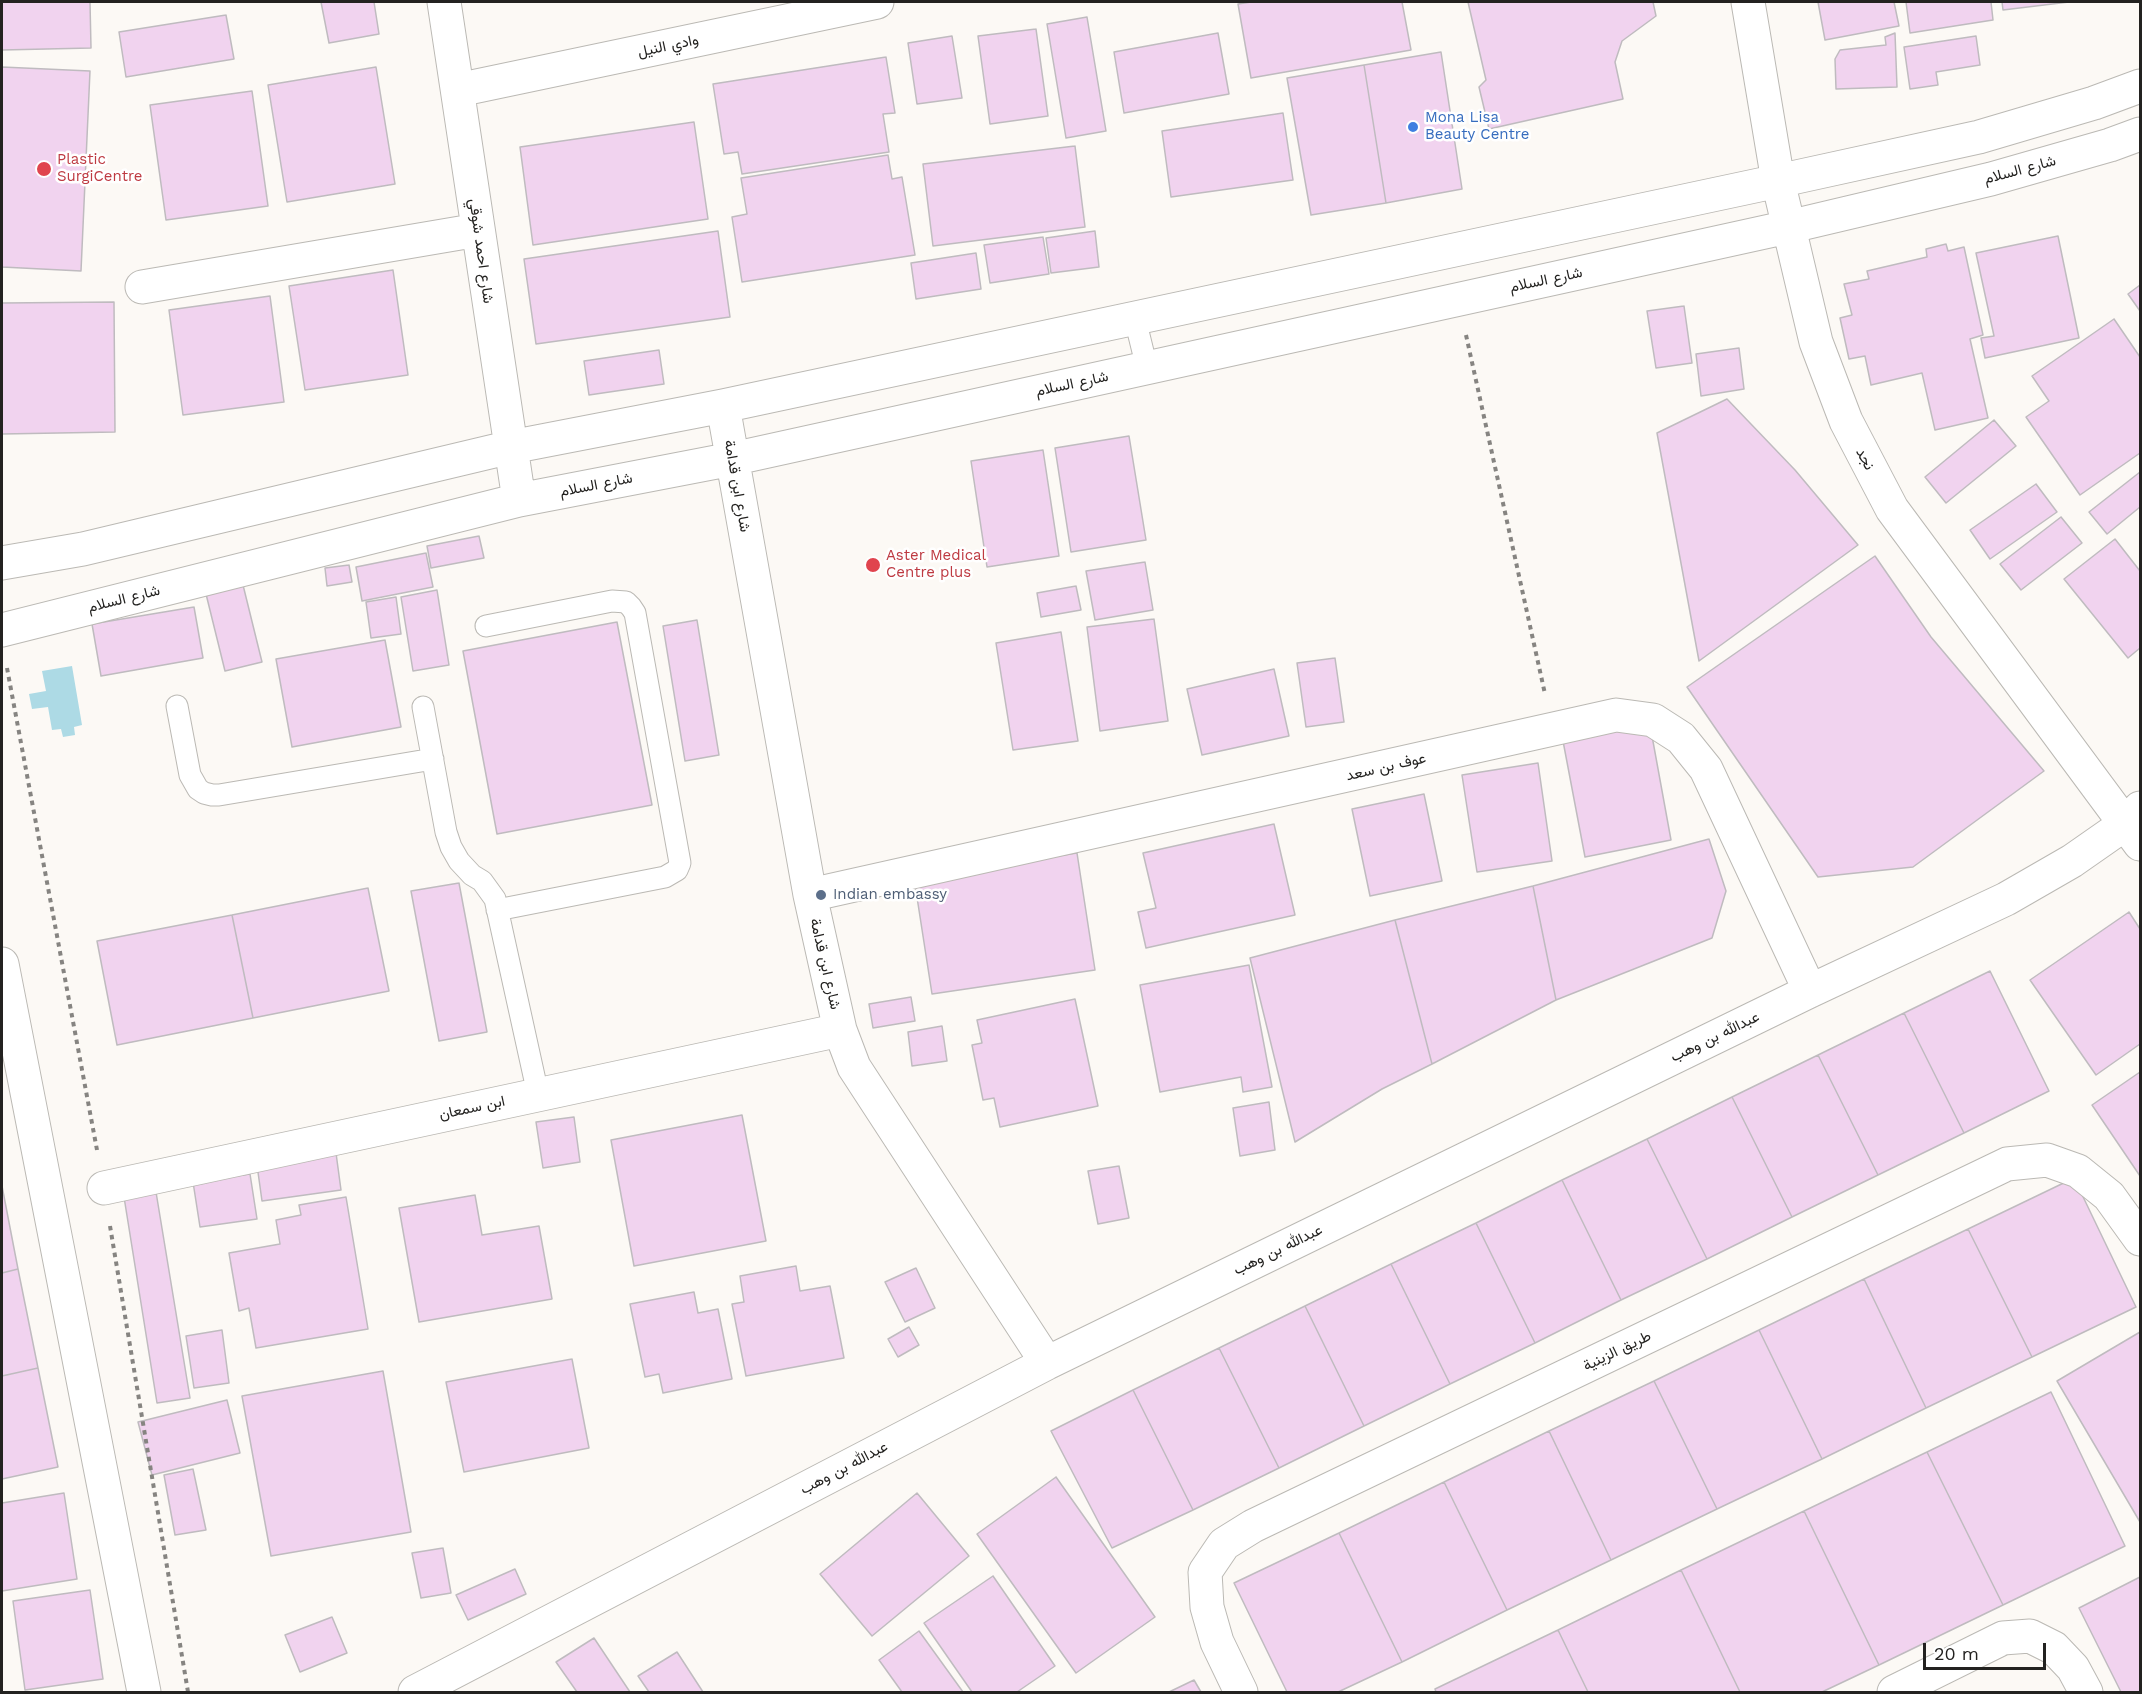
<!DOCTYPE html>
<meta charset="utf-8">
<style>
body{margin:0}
#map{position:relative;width:2142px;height:1694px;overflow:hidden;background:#fcf9f5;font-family:"Work Sans",sans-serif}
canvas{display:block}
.frame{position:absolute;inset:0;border:3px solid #232220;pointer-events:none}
.scale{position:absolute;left:1923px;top:1643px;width:123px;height:27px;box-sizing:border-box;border:3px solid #232220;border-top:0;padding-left:8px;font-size:18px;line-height:21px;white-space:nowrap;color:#232220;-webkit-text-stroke:4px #fff;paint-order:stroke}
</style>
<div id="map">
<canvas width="2142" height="1694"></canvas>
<div class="frame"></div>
<div class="scale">20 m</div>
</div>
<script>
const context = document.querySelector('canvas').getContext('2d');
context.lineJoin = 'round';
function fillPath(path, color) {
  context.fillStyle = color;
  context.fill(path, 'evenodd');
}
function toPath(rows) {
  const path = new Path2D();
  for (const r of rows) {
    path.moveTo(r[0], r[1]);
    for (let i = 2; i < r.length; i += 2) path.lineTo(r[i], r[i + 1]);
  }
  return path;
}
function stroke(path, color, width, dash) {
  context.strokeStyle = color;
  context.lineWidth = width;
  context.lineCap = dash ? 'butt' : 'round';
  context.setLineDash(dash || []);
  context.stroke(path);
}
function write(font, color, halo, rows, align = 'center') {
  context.font = font + ' "Work Sans",Vazirmatn,sans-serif';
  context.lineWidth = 5;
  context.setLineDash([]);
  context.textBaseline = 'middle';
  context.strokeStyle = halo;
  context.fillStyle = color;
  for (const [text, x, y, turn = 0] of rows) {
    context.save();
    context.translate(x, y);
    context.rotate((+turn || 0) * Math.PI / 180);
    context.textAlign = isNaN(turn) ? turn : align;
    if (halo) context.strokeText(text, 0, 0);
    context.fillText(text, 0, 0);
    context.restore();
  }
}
const water = toPath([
 [72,666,82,725,74,727,75,735,63,737,61,729,52,730,48,707,32,709,29,694,46,691,42,671]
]);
const building = toPath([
 [2,2,90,2,91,48,2,50,2,2],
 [321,2,374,2,379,34,329,43,321,2],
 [1251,2,1402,2,1411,50,1251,78,1238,4,1251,2],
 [1468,2,1653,2,1656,16,1622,41,1615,62,1623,99,1489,129,1479,87,1486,80,1468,2],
 [1818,2,1894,2,1899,26,1825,40,1818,2],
 [1906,2,1991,2,1993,20,1910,33,1906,2],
 [2002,2,2069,2,2003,10,2002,2],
 [226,15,234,59,126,77,119,32,226,15],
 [1087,17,1106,131,1066,138,1047,24,1087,17],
 [1036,29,1048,116,990,124,978,36,1036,29],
 [1218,33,1229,94,1124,113,1114,52,1218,33],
 [1895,33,1897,87,1836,89,1835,59,1840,50,1886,45,1885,37,1895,33],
 [952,36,962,98,917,104,908,43,952,36],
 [1976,36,1980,65,1936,72,1938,85,1910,89,1904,47,1976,36],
 [1441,52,1462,189,1386,203,1364,65,1441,52],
 [886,57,895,113,883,114,889,152,742,174,738,152,724,154,713,84,886,57],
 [1364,65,1386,203,1311,215,1287,78,1364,65],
 [2,67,90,71,81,271,2,267,2,67],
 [376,67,395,184,287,202,268,85,376,67],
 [252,91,268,206,166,220,150,105,252,91],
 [1283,113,1293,180,1171,197,1162,131,1283,113],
 [694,122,708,219,533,245,520,147,694,122],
 [1075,146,1085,227,933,246,923,164,1075,146],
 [888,155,892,179,902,177,915,255,742,282,732,217,747,214,741,178,888,155],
 [718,231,730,317,536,344,524,259,718,231],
 [1095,231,1099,267,1051,273,1046,238,1095,231],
 [2058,236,2079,338,1985,358,1981,338,1994,336,1976,253,2058,236],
 [1043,237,1049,274,990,283,984,245,1043,237],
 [1946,244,1948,251,1964,247,1983,335,1970,339,1988,418,1935,430,1922,373,1871,385,1865,356,1849,359,1840,318,1852,315,1844,284,1869,279,1867,271,1927,257,1926,249,1946,244],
 [976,253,981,289,916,299,911,263,976,253],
 [393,270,408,375,305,390,289,286,393,270],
 [2140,285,2140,311,2128,294,2140,285],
 [270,296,284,402,183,415,169,310,270,296],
 [114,302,115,432,2,434,2,303,114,302],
 [1684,306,1692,363,1656,368,1647,311,1684,306],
 [2114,319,2140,357,2140,453,2080,495,2026,417,2049,401,2032,376,2114,319],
 [1739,348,1744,389,1701,396,1696,354,1739,348],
 [659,350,664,384,589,395,584,361,659,350],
 [1727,399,1795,470,1858,545,1699,661,1657,433,1727,399],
 [1994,420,2016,446,1946,503,1925,477,1994,420],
 [1129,436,1146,540,1071,552,1055,448,1129,436],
 [1043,450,1059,556,987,567,971,461,1043,450],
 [2140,472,2140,507,2107,534,2089,512,2140,472],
 [2036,484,2057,512,1990,559,1970,530,2036,484],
 [2061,517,2082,543,2021,590,2000,564,2061,517],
 [479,536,484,558,431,568,427,546,479,536],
 [2115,539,2140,571,2140,648,2128,658,2064,579,2115,539],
 [426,553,433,587,362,601,356,567,426,553],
 [1875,556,1931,637,2044,771,1913,867,1818,877,1687,687,1875,556],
 [1145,562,1153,610,1095,620,1086,571,1145,562],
 [349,565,352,582,327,586,325,568,349,565],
 [243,585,262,662,225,671,206,594,243,585],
 [1076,586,1081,610,1041,617,1037,593,1076,586],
 [437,590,449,665,413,671,401,597,437,590],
 [396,597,401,634,371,638,366,602,396,597],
 [194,607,203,658,101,676,92,624,194,607],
 [1154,619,1168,721,1100,731,1087,627,1154,619],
 [697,620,719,755,685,761,663,626,697,620],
 [617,622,652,805,497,834,463,651,617,622],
 [1061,632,1078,741,1013,750,996,643,1061,632],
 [385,640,401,727,292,747,276,659,385,640],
 [1335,658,1344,722,1306,727,1297,663,1335,658],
 [1274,669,1289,736,1202,755,1187,689,1274,669],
 [1650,725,1671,840,1585,857,1563,741,1650,725],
 [1538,763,1552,861,1477,872,1462,775,1538,763],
 [1424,794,1442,881,1370,896,1352,809,1424,794],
 [1274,824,1295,915,1146,948,1138,912,1156,908,1143,853,1274,824],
 [1709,839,1726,891,1712,938,1556,1000,1533,886,1709,839],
 [1077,853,1095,970,932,994,914,878,1077,853],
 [459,883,487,1032,439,1041,411,891,459,883],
 [1533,886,1556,1000,1432,1064,1395,920,1533,886],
 [368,888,389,991,253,1018,232,915,368,888],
 [2129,912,2140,929,2140,1044,2096,1075,2030,980,2129,912],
 [232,915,253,1018,117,1045,97,941,232,915],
 [1395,920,1432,1064,1382,1089,1295,1142,1250,958,1395,920],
 [1249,965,1272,1087,1243,1092,1241,1077,1160,1092,1140,985,1249,965],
 [1990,971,2049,1091,1964,1133,1904,1013,1990,971],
 [911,997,915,1021,873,1028,869,1004,911,997],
 [1075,999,1098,1106,1000,1127,994,1098,983,1100,972,1045,982,1043,977,1020,1075,999],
 [1904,1013,1964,1133,1878,1175,1818,1055,1904,1013],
 [942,1026,947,1061,912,1066,908,1032,942,1026],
 [1818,1055,1878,1175,1792,1217,1732,1097,1818,1055],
 [2140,1072,2140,1176,2092,1105,2140,1072],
 [1732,1097,1792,1217,1707,1259,1647,1139,1732,1097],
 [1269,1102,1275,1150,1240,1156,1233,1108,1269,1102],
 [742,1115,766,1241,634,1266,611,1140,742,1115],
 [574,1117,580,1162,543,1168,536,1122,574,1117],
 [1647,1139,1707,1259,1621,1300,1562,1180,1647,1139],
 [336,1153,341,1190,262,1201,257,1165,336,1153],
 [1119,1166,1129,1218,1098,1224,1088,1171,1119,1166],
 [250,1174,257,1219,200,1227,193,1182,250,1174],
 [2074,1178,2136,1307,2032,1357,1968,1229,2074,1178],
 [1562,1180,1621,1300,1535,1343,1476,1223,1562,1180],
 [2,1186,18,1269,2,1273,2,1186],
 [156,1192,190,1398,157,1403,124,1197,156,1192],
 [475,1195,482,1235,539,1226,552,1299,419,1322,399,1208,475,1195],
 [346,1197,368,1329,256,1348,249,1308,239,1311,229,1253,280,1244,276,1220,301,1215,299,1205,346,1197],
 [1476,1223,1535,1343,1450,1384,1391,1264,1476,1223],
 [1968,1229,2032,1357,1926,1408,1864,1279,1968,1229],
 [1391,1264,1450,1384,1364,1426,1305,1306,1391,1264],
 [796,1266,800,1291,830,1286,844,1358,746,1376,732,1304,744,1302,740,1276,796,1266],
 [916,1268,935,1308,905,1322,885,1282,916,1268],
 [18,1269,38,1368,2,1376,2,1273,18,1269],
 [1864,1279,1926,1408,1822,1459,1759,1330,1864,1279],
 [694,1292,698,1313,718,1309,732,1379,663,1393,659,1374,645,1377,630,1304,694,1292],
 [1305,1306,1364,1426,1279,1468,1219,1348,1305,1306],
 [909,1327,919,1345,898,1357,888,1339,909,1327],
 [222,1330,229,1383,194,1388,186,1336,222,1330],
 [1759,1330,1822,1459,1717,1509,1654,1381,1759,1330],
 [2140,1332,2140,1522,2057,1381,2140,1332],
 [1219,1348,1279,1468,1193,1510,1133,1390,1219,1348],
 [572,1359,589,1448,464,1472,446,1382,572,1359],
 [38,1368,58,1467,2,1479,2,1376,38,1368],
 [383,1371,411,1532,271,1556,242,1396,383,1371],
 [1654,1381,1717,1509,1611,1560,1549,1431,1654,1381],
 [1133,1390,1193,1510,1112,1548,1051,1431,1133,1390],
 [2051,1392,2125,1546,2003,1605,1927,1452,2051,1392],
 [227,1400,240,1453,152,1475,138,1422,227,1400],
 [1549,1431,1611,1560,1507,1610,1444,1482,1549,1431],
 [1927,1452,2003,1605,1879,1665,1804,1511,1927,1452],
 [193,1469,206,1530,175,1535,164,1475,193,1469],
 [1056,1477,1155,1617,1076,1673,977,1534,1056,1477],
 [1444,1482,1507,1610,1402,1662,1339,1533,1444,1482],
 [64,1493,77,1579,2,1591,2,1503,64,1493],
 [917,1493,969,1556,872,1636,820,1574,917,1493],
 [1804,1511,1879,1665,1822,1692,1740,1692,1681,1570,1804,1511],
 [1339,1533,1402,1662,1338,1692,1287,1692,1234,1583,1339,1533],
 [443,1548,451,1593,421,1598,412,1553,443,1548],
 [515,1569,526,1594,468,1620,456,1595,515,1569],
 [1681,1570,1740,1692,1588,1692,1558,1630,1681,1570],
 [993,1576,1055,1666,1017,1692,972,1692,924,1623,993,1576],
 [2140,1577,2140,1692,2121,1692,2079,1608,2140,1577],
 [90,1590,103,1679,25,1690,13,1601,90,1590],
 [332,1617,347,1653,300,1672,285,1635,332,1617],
 [1558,1630,1588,1692,1436,1692,1435,1689,1558,1630],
 [919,1631,963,1692,902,1692,879,1660,919,1631],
 [594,1638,630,1692,577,1692,556,1662,594,1638],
 [677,1652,703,1692,649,1692,638,1676,677,1652],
 [1194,1680,1201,1692,1169,1692,1194,1680]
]);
const path = toPath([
 [1466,335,1545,694],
 [7,668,97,1150],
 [110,1226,188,1692]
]);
const lane = toPath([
 [1135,319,1147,368],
 [486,626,612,601,626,602,631,607,635,613,680,863,677,870,665,877,497,910],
 [177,706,190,775,198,789,204,793,212,795,219,795,433,759],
 [423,707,446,832,451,847,459,861,472,875,482,881,495,899,538,1094]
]);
const street = toPath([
 [444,2,519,500],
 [1748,2,1778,181,1816,342,1846,421,1892,509,2140,844],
 [458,90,877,2],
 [142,287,478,230],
 [723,406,810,895,840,1030,854,1067,1047,1363],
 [2,563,83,549,511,447,723,406,1778,181,1979,137,2094,103,2140,86],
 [2,630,519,500,732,459,1788,227,1991,179,2110,145,2140,134],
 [810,895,1616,715,1653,720,1681,738,1706,769,1810,991],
 [2,964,144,1692],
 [104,1188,840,1030],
 [415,1692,1047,1363,1810,991,2006,899,2072,861,2125,824,2140,808],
 [1241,1692,1217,1642,1207,1607,1205,1572,1224,1544,1253,1526,2007,1164,2047,1160,2078,1171,2109,1196,2140,1239],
 [1894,1692,2003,1638,2030,1636,2054,1648,2073,1668,2086,1692]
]);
const markers = [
 [1413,127,6,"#3f7fe0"],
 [44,169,8,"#e0444e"],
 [873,565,8,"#e0444e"],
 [821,895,6,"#5c6f8a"]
];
const streetNames = [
 ["وادي النيل",668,46,-12],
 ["شارع السلام",2020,170,-15],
 ["شارع احمد شوقي",481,251,82],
 ["شارع السلام",1546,280,-12],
 ["شارع السلام",1072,384,-12],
 ["نجد",1865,459,62],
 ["شارع السلام",596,485,-11],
 ["شارع ابن قدامة",737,486,80],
 ["شارع السلام",124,599,-14],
 ["عوف بن سعد",1386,767,-13],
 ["شارع ابن قدامة",825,964,77],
 ["عبدالله بن وهب",1715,1037,-26],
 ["ابن سمعان",472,1108,-12],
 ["عبدالله بن وهب",1278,1250,-26],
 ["طريق الزينية",1617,1351,-26],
 ["عبدالله بن وهب",844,1468,-28]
];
const shopNames = [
 ["Mona Lisa",1425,118],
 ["Beauty Centre",1425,135]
];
const healthNames = [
 ["Plastic",57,160],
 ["SurgiCentre",57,177],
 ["Aster Medical",886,556],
 ["Centre plus",886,573]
];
const serviceNames = [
 ["Indian embassy",833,895]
];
fillPath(water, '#addae5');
fillPath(building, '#f1d3ef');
stroke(building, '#bfbbbf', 1.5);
stroke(lane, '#bbb9b4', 23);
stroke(street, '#bbb9b4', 35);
stroke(path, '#868481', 4, [4.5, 4.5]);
stroke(lane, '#fff', 21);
stroke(street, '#fff', 33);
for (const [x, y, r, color] of markers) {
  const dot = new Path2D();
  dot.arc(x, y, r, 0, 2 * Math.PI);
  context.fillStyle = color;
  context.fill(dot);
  stroke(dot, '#fff', 2);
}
write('15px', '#232220', '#fff', streetNames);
write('15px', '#366cbe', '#fff', shopNames, 'left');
write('15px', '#be3a42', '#fff', healthNames, 'left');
write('15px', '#4e5e75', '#fff', serviceNames, 'left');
</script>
